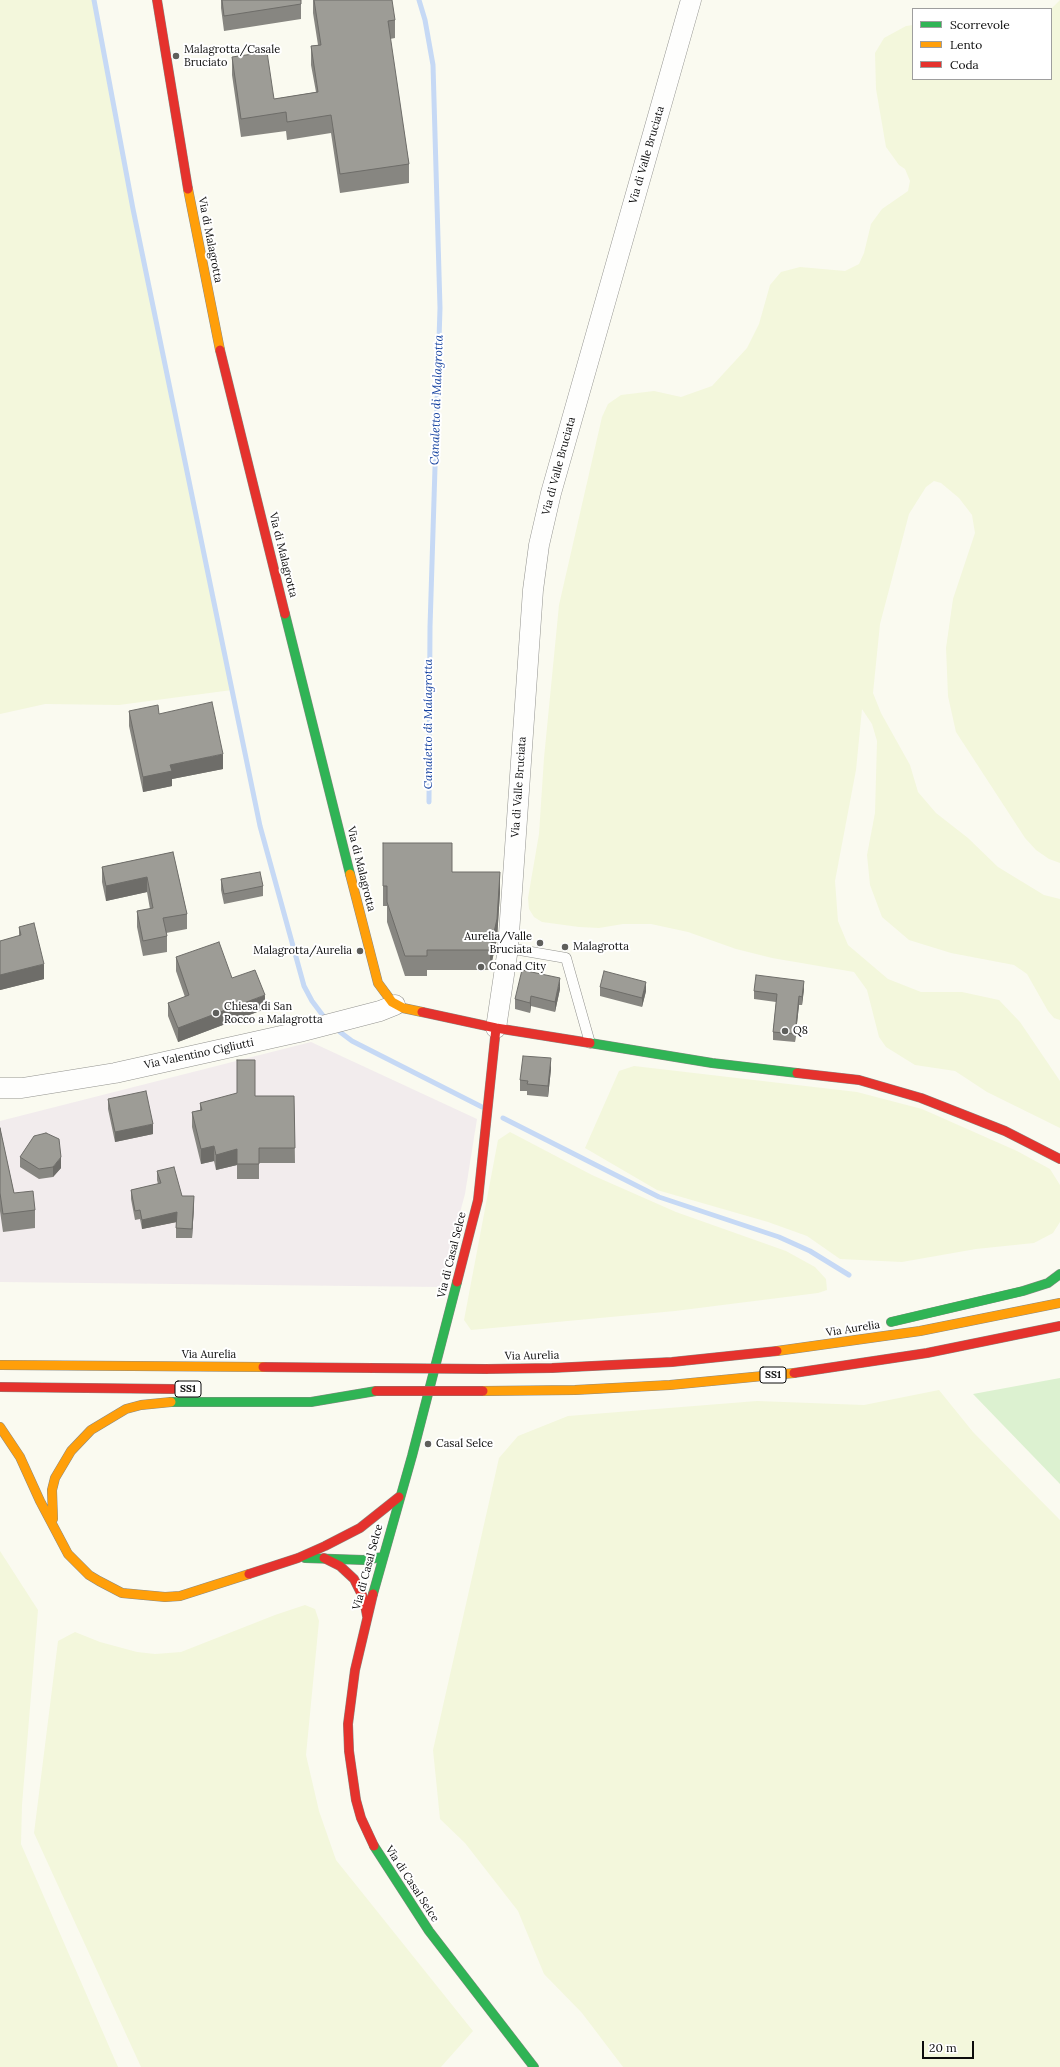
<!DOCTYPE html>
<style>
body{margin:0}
#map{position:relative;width:1060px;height:2067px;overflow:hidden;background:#fafaf0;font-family:Lora,serif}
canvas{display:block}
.legend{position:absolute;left:912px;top:8px;width:140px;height:72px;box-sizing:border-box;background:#fff;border:1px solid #9e9e9e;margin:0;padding:5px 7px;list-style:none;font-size:12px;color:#0c0c0c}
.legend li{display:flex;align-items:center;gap:8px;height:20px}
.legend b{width:20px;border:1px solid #9e9e9e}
.scale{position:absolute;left:922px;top:2041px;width:52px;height:18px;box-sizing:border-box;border:2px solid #0c0c0c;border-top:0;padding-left:5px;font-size:12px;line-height:14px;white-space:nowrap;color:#0c0c0c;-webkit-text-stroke:3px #fff;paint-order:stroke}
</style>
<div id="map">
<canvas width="1060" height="2067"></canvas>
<ul class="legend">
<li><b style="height:5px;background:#30b455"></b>Scorrevole</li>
<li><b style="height:5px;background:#ff9f0a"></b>Lento</li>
<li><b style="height:5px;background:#e5322d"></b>Coda</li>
</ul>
<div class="scale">20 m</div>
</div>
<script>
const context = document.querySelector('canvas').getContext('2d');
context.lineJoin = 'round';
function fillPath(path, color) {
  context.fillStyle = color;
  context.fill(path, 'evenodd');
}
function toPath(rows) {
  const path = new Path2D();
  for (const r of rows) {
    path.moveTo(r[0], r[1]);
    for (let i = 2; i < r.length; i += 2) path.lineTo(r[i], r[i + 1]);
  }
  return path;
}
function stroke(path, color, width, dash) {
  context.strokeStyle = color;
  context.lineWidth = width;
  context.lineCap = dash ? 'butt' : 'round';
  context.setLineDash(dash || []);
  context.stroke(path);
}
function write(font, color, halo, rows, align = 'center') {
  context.font = font + ' Lora,serif';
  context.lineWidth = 4;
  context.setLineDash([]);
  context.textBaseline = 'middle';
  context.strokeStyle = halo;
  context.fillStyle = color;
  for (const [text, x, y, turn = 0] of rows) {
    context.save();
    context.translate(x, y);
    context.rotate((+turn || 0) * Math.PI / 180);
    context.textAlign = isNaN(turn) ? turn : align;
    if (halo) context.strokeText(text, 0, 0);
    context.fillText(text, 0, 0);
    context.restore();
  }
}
const industrial = toPath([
 [311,1042,477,1119,465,1194,440,1287,0,1282,0,1121]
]);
const farmland = toPath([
 [0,0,94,0,133,209,232,690,119,705,45,704,0,714],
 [1060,0,1060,863,1049,859,1036,850,1025,838,956,732,948,696,946,648,953,599,975,533,972,515,959,498,941,483,934,481,926,487,909,514,880,624,873,693,881,713,910,765,918,792,936,813,968,838,998,867,1044,895,1060,899,1060,1020,1054,1018,1048,1011,1027,974,1014,965,951,953,909,940,882,917,870,885,867,855,875,813,877,741,872,724,862,709,856,770,835,881,838,921,848,945,888,979,921,992,962,992,999,1000,1020,1022,1060,1081,1060,1128,987,1092,955,1071,915,1065,886,1047,879,1037,867,990,854,972,772,958,736,949,688,932,651,924,623,924,599,928,579,927,542,922,534,917,529,909,528,898,539,834,544,758,559,605,602,417,608,404,621,395,654,391,681,397,712,386,747,348,759,324,770,285,781,272,800,267,845,271,859,264,864,253,871,224,882,209,908,191,910,181,905,169,899,165,886,147,876,89,875,53,884,38,906,26,913,25,913,79,1051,79,1051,9],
 [634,1066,857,1092,922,1109,1017,1151,1050,1169,1060,1185,1060,1222,1053,1233,1034,1243,976,1249,902,1262,840,1259,807,1236,768,1222,657,1190,585,1148,619,1071],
 [510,1132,592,1175,676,1212,786,1251,815,1267,826,1279,827,1290,818,1293,675,1311,471,1330,464,1320,498,1140],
 [939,1390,973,1432,1060,1520,1060,2067,623,2067,582,2013,544,1974,518,1911,465,1843,440,1819,433,1750,499,1458,518,1436,568,1416,757,1401,864,1405],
 [0,1551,38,1610,22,1805,21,1844,118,2067,0,2067],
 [305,1605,315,1609,319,1621,306,1755,319,1811,336,1860,473,2031,441,2067,141,2067,34,1833,58,1641,75,1632,100,1642,137,1652,155,1654,181,1652,275,1615]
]);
const green = toPath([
 [1060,1378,1060,1484,973,1394]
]);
const stream = toPath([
 [94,0,133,209,260,826,304,986,312,1001,327,1021],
 [419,0,425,20,433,65,440,308,430,627,429,802],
 [336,1029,352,1041,482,1107],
 [503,1118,659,1197,779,1237,810,1251,849,1275]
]);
const lane = toPath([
 [508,948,566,958,590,1043]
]);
const street = toPath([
 [496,1028,508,948,533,590,539,545,551,493,691,0],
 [0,1088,22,1088,115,1073,299,1032,380,1011,395,1005]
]);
const fast = toPath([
 [285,614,350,874],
 [590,1043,712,1063,797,1073],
 [891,1322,1023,1291,1048,1283,1060,1274],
 [171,1402,311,1402,376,1391],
 [305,1558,364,1560,382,1557],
 [373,1594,412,1456,457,1282],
 [374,1846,429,1931,534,2067]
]);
const slow = toPath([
 [188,189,220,350],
 [350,874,378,983,392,1002,403,1008,422,1012],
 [777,1351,920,1331,1060,1303],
 [0,1365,263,1367],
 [483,1391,575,1390,670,1385,794,1373],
 [0,1427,20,1457,40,1501,68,1554,89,1575,99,1581,122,1593,165,1597,180,1596,249,1574],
 [53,1519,52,1490,55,1478,71,1451,91,1430,126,1409,141,1405,171,1402]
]);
const jam = toPath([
 [157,0,188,189],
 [220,350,285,614],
 [422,1012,496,1028,590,1043],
 [797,1073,859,1080,921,1098,1005,1131,1060,1159],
 [457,1282,478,1200,496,1028],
 [263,1367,372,1368],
 [486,1369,552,1368,672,1362,777,1351],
 [794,1373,927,1353,1060,1326],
 [0,1387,173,1389],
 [324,1558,340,1566,354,1579,364,1599,367,1616],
 [249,1574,298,1558,325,1546,360,1528,399,1497],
 [373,1594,355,1670,348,1724,349,1751,356,1800,361,1818,374,1846]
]);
const jamBridge = toPath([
 [372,1368,486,1369],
 [376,1391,483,1391]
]);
const wall = toPath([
 [221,0,301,0,301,19,224,31,221,8],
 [313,0,395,20,395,38,390,39,409,164,409,183,340,193,331,133,287,140,286,131,241,137,232,75,232,57,274,99,316,92,311,65,311,46,318,45,313,13],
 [129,711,159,714,223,769,172,779,172,786,143,792,129,726],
 [383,843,500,892,497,939,490,970,427,970,427,976,405,976,387,922,387,906,383,906],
 [173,852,187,914,187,929,166,933,167,936,167,952,143,956,137,927,137,911,150,909,147,892,106,901,102,882,102,867],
 [221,879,263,886,263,896,224,904,221,890],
 [19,927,44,979,0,990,0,941,19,936],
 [176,957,232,978,265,1009,178,1042,168,1016,168,1003,185,997,176,971],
 [600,987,646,991,642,1007,600,996],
 [560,989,555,1012,531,1006,530,1013,515,1009,515,999],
 [804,989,802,1005,799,1005,795,1042,773,1040,773,1032,776,1002,754,999,754,991],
 [551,1069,548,1097,527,1095,527,1091,520,1091,520,1080],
 [255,1096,294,1096,295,1163,259,1163,259,1179,237,1179,237,1165,216,1170,214,1161,201,1164,192,1127,192,1112,200,1110,200,1103],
 [108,1099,153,1134,115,1142,108,1109],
 [0,1128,14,1193,35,1210,35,1228,3,1232,0,1211],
 [20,1157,61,1168,53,1177,39,1179,20,1167],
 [157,1171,182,1196,194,1206,192,1238,176,1238,176,1222,142,1229,140,1219,135,1220,131,1199,131,1190,158,1184,157,1180]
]);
const shadedWall = toPath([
 [223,754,223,769,172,779,172,786,143,792,143,777,170,765],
 [500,872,500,892,497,939,490,970,490,950],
 [147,877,147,892,106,901,106,886],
 [44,964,44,979,0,990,0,975],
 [560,978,560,989,555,1012,555,1002],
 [804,981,804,989,802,1005,802,997],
 [646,982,646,991,642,1007,642,998],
 [265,995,265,1009,178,1042,178,1028],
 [531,996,531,1006,530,1013,530,1003],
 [799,996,799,1005,795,1042,795,1034],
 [551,1058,551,1069,548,1097,548,1086],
 [153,1124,153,1134,115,1142,115,1132],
 [214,1146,214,1161,201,1164,201,1149],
 [237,1149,237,1165,216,1170,216,1155],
 [61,1157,61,1168,53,1177,53,1167],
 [194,1196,194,1206,192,1238,192,1229],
 [177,1212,177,1222,142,1229,142,1220]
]);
const building = toPath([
 [222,0,301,0,301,4,224,16,222,0],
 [314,0,392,0,395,20,388,21,409,164,340,174,331,115,287,122,286,112,241,119,232,57,267,52,274,99,318,92,311,46,321,45,314,0],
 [212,702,223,754,170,765,172,771,143,777,129,711,158,705,159,714,212,702],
 [383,843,452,843,452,872,500,872,497,919,490,950,427,950,427,956,405,956,387,902,387,886,383,886,383,843],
 [173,852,187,914,163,918,167,936,143,941,137,911,153,908,147,877,106,886,102,867,173,852],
 [260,872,263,886,224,894,221,879,260,872],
 [34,923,44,964,0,975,0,941,21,935,19,927,34,923],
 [219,942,232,978,255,970,265,995,178,1028,168,1003,189,995,176,957,219,942],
 [522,970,560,978,555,1002,531,996,530,1003,515,999,522,970],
 [604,971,646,982,642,998,600,987,604,971],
 [756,975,804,981,802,997,799,996,795,1034,773,1032,777,994,754,991,756,975],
 [523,1056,551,1058,548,1086,527,1084,528,1081,520,1080,523,1056],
 [237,1060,255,1060,255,1096,294,1096,295,1148,259,1148,259,1164,237,1164,237,1149,216,1155,214,1146,201,1149,192,1112,202,1110,200,1103,237,1093,237,1060],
 [146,1091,153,1124,115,1132,108,1099,146,1091],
 [0,1128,14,1193,33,1191,35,1210,3,1214,0,1193,0,1128],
 [46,1133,59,1139,61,1157,53,1167,39,1169,20,1157,34,1136,46,1133],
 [174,1167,182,1196,194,1196,192,1229,176,1228,177,1212,142,1220,140,1210,135,1211,131,1190,161,1183,157,1171,174,1167]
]);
const markers = [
 [176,56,4,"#5f5f5c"],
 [540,943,4,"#5f5f5c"],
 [565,947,4,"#5f5f5c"],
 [360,951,4,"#5f5f5c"],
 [481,967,4,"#5f5f5c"],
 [216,1013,4,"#5f5f5c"],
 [785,1031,4,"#5f5f5c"],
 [428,1444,4,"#5f5f5c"]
];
const shields = [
 [773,1375,26],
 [188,1389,26]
];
const shieldNames = [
 ["SS1",773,1375],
 ["SS1",188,1389]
];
const poiNames = [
 ["Malagrotta/Casale",184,50],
 ["Bruciato",184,63],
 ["Aurelia/Valle",532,937,"right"],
 ["Bruciata",532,950,"right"],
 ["Malagrotta",573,947],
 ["Malagrotta/Aurelia",352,951,"right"],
 ["Conad City",489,967],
 ["Chiesa di San",224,1007],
 ["Rocco a Malagrotta",224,1020],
 ["Q8",793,1031],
 ["Casal Selce",436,1444]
];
const streetNames = [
 ["Via di Valle Bruciata",647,155,-74],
 ["Via di Malagrotta",210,240,79],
 ["Via di Valle Bruciata",559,466,-75],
 ["Via di Malagrotta",283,555,76],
 ["Via di Valle Bruciata",519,787,-86],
 ["Via di Malagrotta",361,869,76],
 ["Via Valentino Cigliutti",199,1054,-12],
 ["Via di Casal Selce",452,1255,-76],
 ["Via Aurelia",853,1329,-9],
 ["Via Aurelia",209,1355],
 ["Via Aurelia",532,1356,-1],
 ["Via di Casal Selce",368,1567,-75],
 ["Via di Casal Selce",412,1884,57]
];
const waterNames = [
 ["Canaletto di Malagrotta",437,400,-88],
 ["Canaletto di Malagrotta",429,724,-90]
];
fillPath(industrial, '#f2eced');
fillPath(farmland, '#f3f7dc');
fillPath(green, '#dcf1d0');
stroke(stream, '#c6d9f5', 5);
stroke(lane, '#93938f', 11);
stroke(street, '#93938f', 21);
stroke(fast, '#8a8a85', 10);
stroke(slow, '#8a8a85', 10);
stroke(jam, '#8a8a85', 10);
stroke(lane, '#fefefd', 10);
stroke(street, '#fefefd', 20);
stroke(fast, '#30b455', 9);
stroke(slow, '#ff9f0a', 9);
stroke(jam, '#e5322d', 9);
stroke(jamBridge, '#80807c', 10, []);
stroke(jamBridge, '#e5322d', 9);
fillPath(wall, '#878681');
fillPath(shadedWall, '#6e6d69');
fillPath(building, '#9d9c96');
stroke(building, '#6e6d69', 1);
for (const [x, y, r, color] of markers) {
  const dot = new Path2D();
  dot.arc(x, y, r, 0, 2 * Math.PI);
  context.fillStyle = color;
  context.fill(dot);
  stroke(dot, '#fff', 1.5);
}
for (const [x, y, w] of shields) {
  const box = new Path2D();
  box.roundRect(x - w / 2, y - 8, w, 16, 3);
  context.fillStyle = '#fff';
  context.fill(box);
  stroke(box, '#0c0c0c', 1);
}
write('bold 10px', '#0c0c0c', null, shieldNames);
write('11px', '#0c0c0c', '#fff', poiNames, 'left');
write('11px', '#0c0c0c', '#fff', streetNames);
write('italic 12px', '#14419f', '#fff', waterNames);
</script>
